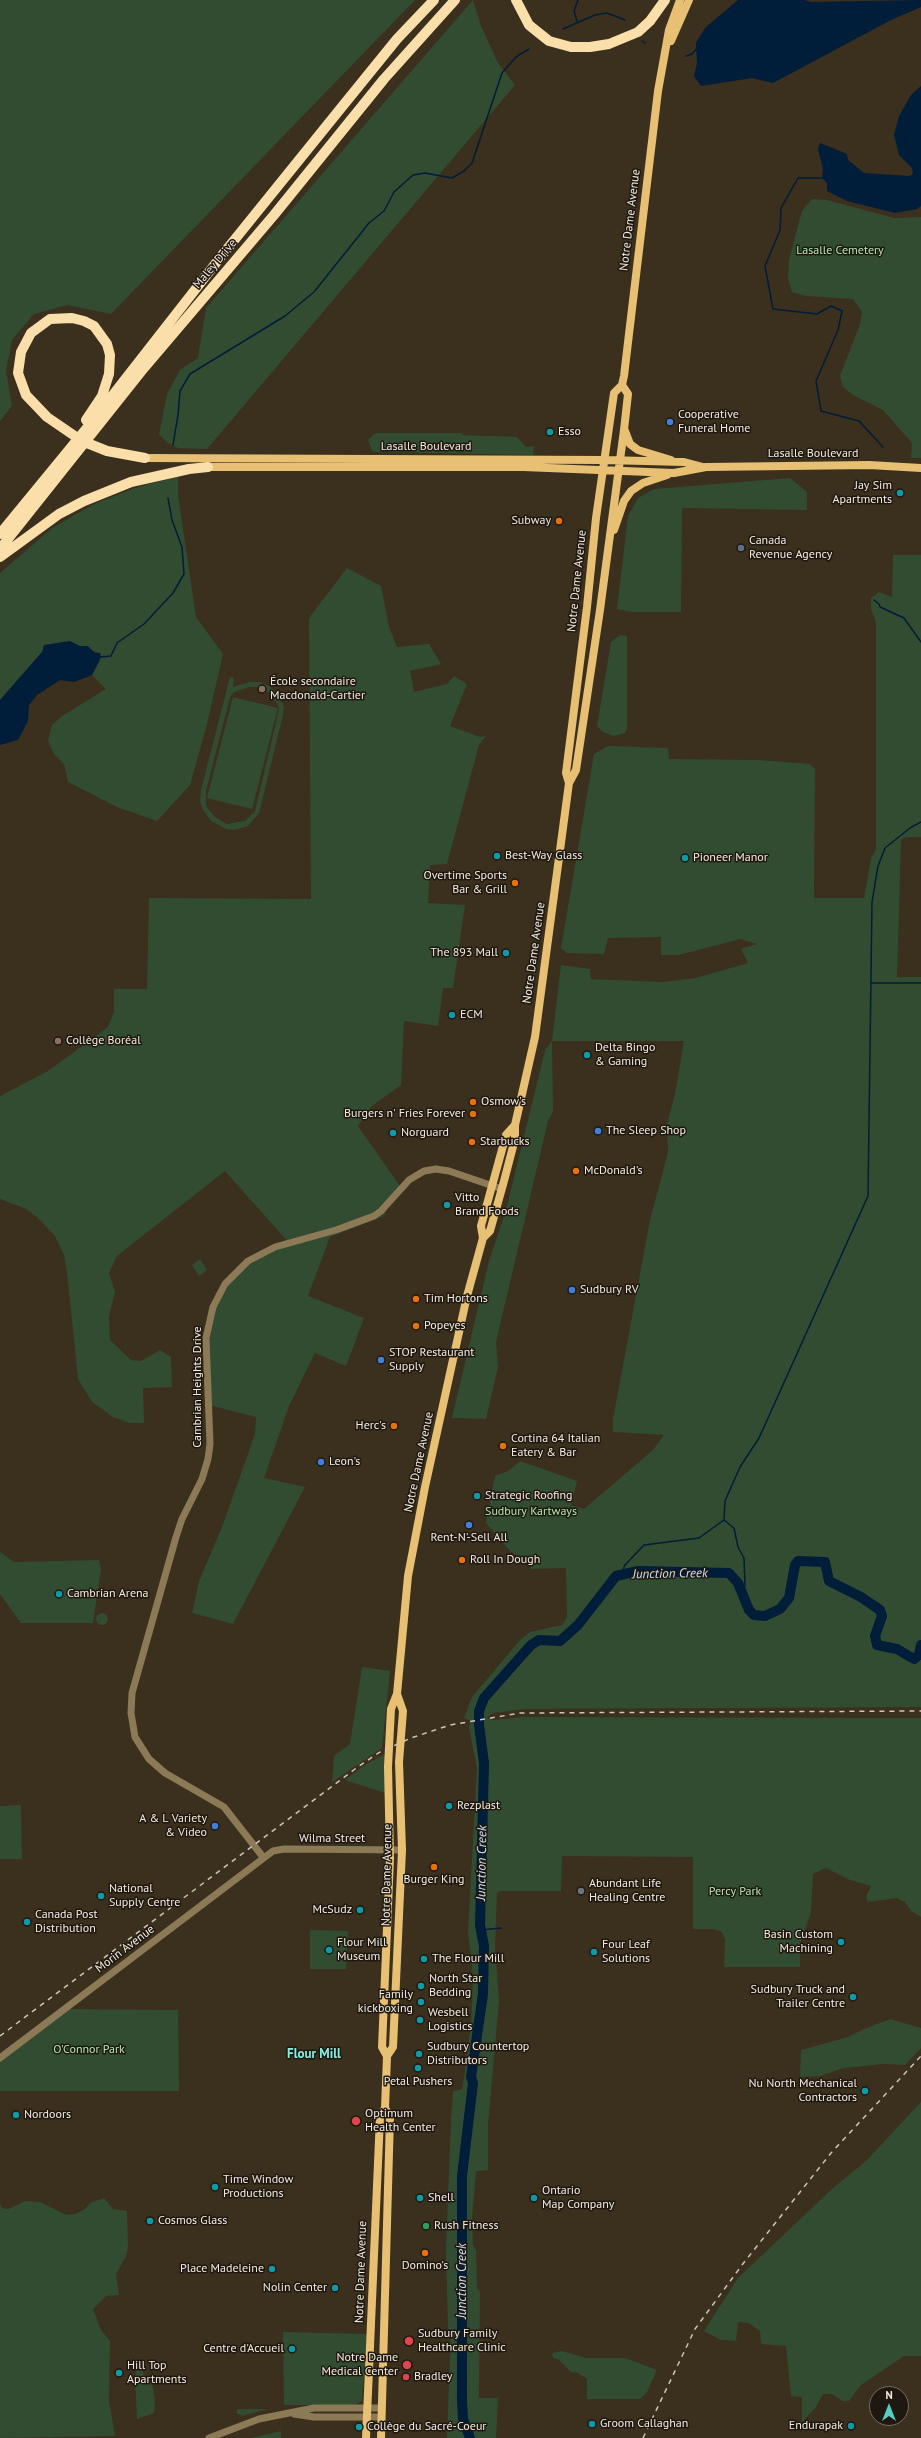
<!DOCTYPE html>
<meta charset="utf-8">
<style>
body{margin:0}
#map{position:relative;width:921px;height:2438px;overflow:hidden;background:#3b2f1d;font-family:"PT Sans",sans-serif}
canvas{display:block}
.north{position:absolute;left:869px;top:2386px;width:40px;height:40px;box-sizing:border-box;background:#1e1810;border:1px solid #746d64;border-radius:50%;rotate:0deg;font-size:11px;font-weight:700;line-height:16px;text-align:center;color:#f4ece1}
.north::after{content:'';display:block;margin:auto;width:14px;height:18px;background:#57cec1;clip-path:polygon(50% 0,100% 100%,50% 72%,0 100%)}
</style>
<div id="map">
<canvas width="921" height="2438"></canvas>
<div class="north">N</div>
</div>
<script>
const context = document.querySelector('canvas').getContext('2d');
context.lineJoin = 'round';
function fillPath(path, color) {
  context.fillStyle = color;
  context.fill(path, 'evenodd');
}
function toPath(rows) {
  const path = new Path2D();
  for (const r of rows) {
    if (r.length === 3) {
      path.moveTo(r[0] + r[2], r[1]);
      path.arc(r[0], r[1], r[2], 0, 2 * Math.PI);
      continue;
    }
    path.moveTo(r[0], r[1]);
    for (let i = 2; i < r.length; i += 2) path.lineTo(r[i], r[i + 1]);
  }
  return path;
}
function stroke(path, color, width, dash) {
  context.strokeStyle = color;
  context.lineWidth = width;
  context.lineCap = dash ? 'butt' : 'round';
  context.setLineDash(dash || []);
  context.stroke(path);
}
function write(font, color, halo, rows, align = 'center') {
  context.font = font + ' "PT Sans",sans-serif';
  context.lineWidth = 3;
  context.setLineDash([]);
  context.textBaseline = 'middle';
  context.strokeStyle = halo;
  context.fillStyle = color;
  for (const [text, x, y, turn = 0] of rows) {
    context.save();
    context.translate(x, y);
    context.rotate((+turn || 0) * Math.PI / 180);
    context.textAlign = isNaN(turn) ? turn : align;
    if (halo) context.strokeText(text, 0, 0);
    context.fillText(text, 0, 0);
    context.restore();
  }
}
const green = toPath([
 [0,0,415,0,111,314,67,305,34,314,12,340,6,371,12,406,0,421],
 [473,0,481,26,498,63,515,85,207,449,178,448,168,443,159,435,167,394,180,370,198,358,206,308],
 [812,199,827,200,894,218,921,217,921,458,911,458,912,443,883,410,853,395,843,387,840,376,860,324,862,312,853,299,806,296,792,292,788,279,789,260,802,211],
 [378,433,463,433,462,435,517,437,526,447,534,446,533,455,378,452,372,451,368,440,374,434],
 [178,476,178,495,196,617,223,654,207,724,190,785,157,821,117,807,68,782,64,764,54,754,48,741,52,725,62,716,106,689,92,675,100,661,100,653,90,650,42,652,0,700,0,573,52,528,94,504,135,488],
 [790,478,807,492,807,510,682,508,681,612,632,612,617,609,628,516,638,498,654,489],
 [893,555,921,555,921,837,904,837,901,840,897,977,921,977,921,1707,525,1709,493,1713,487,1718,493,1720,524,1717,921,1718,921,1917,911,1911,905,1902,897,1898,868,1902,866,1897,871,1886,850,1880,826,1868,813,1874,811,1912,800,1944,800,1967,724,1967,725,1940,722,1932,714,1929,693,1929,693,1857,562,1856,561,1891,500,1891,497,1893,495,1946,499,2001,488,2125,488,2170,476,2171,472,2219,473,2245,476,2250,477,2289,480,2291,479,2398,498,2398,496,2438,447,2438,451,2330,448,2329,446,2249,451,2118,453,2091,462,2089,464,2078,471,2024,473,1976,468,1932,477,1768,469,1727,471,1721,464,1718,472,1697,521,1639,530,1632,562,1625,567,1617,566,1568,530,1569,530,1563,511,1552,486,1523,495,1476,508,1471,520,1461,577,1481,571,1505,584,1509,653,1450,664,1435,613,1432,613,1419,650,1220,668,1152,667,1124,675,1094,684,1041,552,1041,553,1112,548,1121,496,1342,498,1367,486,1419,452,1418,489,1261,506,1210,545,1050,552,1041,561,965,590,969,591,979,663,982,696,978,748,963,741,949,757,944,740,939,679,955,661,955,661,937,608,938,604,954,567,953,561,948,594,754,608,746,668,748,669,759,759,760,810,764,815,769,814,898,864,898,871,858,876,850,876,622,871,609,871,598,879,592,892,597],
 [347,568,381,586,389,627,397,647,429,644,441,664,410,671,414,692,447,684,454,676,467,684,450,726,480,737,486,736,479,745,447,864,430,865,428,903,465,905,453,988,443,988,438,1026,404,1021,401,1085,372,1106,358,1126,402,1189,390,1203,384,1216,330,1237,308,1296,364,1318,346,1366,315,1353,289,1406,264,1478,305,1487,233,1624,192,1613,199,1581,222,1527,255,1434,256,1417,209,1405,209,1319,237,1270,289,1243,225,1171,117,1256,109,1273,115,1292,109,1316,110,1340,131,1360,141,1361,160,1350,171,1357,172,1387,143,1388,144,1423,129,1423,113,1417,92,1402,78,1379,67,1272,64,1255,55,1236,37,1217,26,1209,0,1199,0,1096,48,1071,108,1027,114,1012,114,989,147,989,149,898,311,899,309,618],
 [620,635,627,636,627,728,625,733,614,736,603,732,597,726,611,642],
 [230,677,234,678,233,687,249,682,260,682,269,686,275,691,284,706,283,715,259,813,248,826,234,830,226,829,211,821,202,808,200,800,201,790],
 [249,687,259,687,271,694,279,707,278,714,255,811,245,821,227,824,215,817,206,806,206,791,230,697,234,692],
 [233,697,278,708,252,809,207,798],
 [200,1259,207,1270,199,1276,192,1265],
 [0,1552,14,1562,99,1560,101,1569,93,1623,21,1623,0,1594],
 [102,1619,6],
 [362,1667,390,1671,382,1748,332,1782,334,1756,350,1744],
 [388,1752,388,1794,345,1780,365,1765],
 [21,1805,22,1859,0,1859,0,1806],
 [310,1930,348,1931,346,1969,310,1969],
 [65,2009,178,2010,179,2091,0,2091,0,2059],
 [890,2019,921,2028,921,2048,905,2065,883,2064,844,2068,820,2076,800,2077,801,2050,848,2037,864,2029],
 [921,2102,921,2356,904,2356,861,2385,849,2401,842,2401,832,2394,823,2394,816,2407,802,2422,802,2397,791,2396,786,2346,761,2344,760,2331,749,2323,738,2322,736,2341,721,2340,704,2331,738,2278,833,2188,866,2161],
 [104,2198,113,2209,127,2211,128,2248,126,2256,116,2274,119,2295,106,2296,93,2309,101,2330,110,2341,109,2401,115,2436,0,2438,0,2204,2,2208,8,2209,25,2201,40,2202,66,2215,75,2214,85,2209,90,2203],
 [283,2332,367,2334,362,2400,356,2405,284,2405],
 [562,2351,586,2358,625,2358,657,2370,647,2392,640,2399,587,2399,587,2379,578,2373,571,2372,559,2360,553,2358,552,2353],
 [137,2364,153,2387,155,2402,154,2413,137,2419,135,2376],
 [237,2409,268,2409,242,2416,237,2413],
 [281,2431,281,2438,251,2438,255,2437]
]);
const water = toPath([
 [738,0,805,0,811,2,921,0,921,7,891,20,773,83,752,78,701,86,694,76,697,63,696,43,705,28],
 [921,86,921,206,917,209,895,213,847,201,827,191,827,183,822,178,823,169,818,149,820,143,847,154,848,160,864,173,909,176,913,174,912,168,899,155,894,135,899,116,911,95],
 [70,641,80,646,88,646,95,653,100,653,101,657,92,675,74,682,60,680,37,695,29,705,28,721,18,740,0,745,0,700,42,652,44,645]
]);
const stream = toPath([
 [577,21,574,11,578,0],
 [563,29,595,15,607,13,625,20],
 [642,41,645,43],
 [686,56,692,54,697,48],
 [822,178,798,178,781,208,780,230,765,266,773,309,817,314,831,306,842,311,838,330,816,381,821,411,859,421,883,447],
 [173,445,178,415,180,391,190,374,285,316,314,292,369,223,384,211,394,192,413,175,425,173,452,178,464,171,472,163,502,73,516,57,529,49],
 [874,600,879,604,880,607,904,618,921,642],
 [101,657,111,656,117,643,144,624,173,593,184,574,182,547,172,520,168,498],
 [871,983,921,983],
 [621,1574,625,1565,644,1545,699,1538,724,1520],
 [742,1593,745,1586,744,1558,738,1547,734,1528,724,1520,725,1501,740,1467,759,1438,868,1196,872,902,878,866,885,848,910,828,921,822],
 [481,1930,501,1928]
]);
const river = toPath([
 [470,2438,463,2419,462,2401,462,2176,473,2083,471,2077,483,1994,484,1946,480,1925,484,1763,479,1725,479,1711,484,1698,531,1645,539,1640,560,1641,578,1625,616,1576,638,1571,729,1573,738,1583,749,1610,754,1615,765,1616,780,1609,789,1598,795,1565,798,1561,825,1562,829,1581,861,1597,880,1610,882,1616,875,1636,877,1645,897,1649,914,1659,919,1655,921,1645]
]);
const minor = toPath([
 [263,1857,224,1807,165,1773,149,1759,135,1737,131,1713,132,1693,176,1537,182,1519,202,1479,208,1459,210,1444,206,1338,213,1307,225,1284,248,1261,275,1247,336,1230,374,1216,381,1211,409,1180,424,1171,436,1169,449,1171,502,1189],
 [0,2058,273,1851,284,1849,402,1850],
 [294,2414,314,2417,381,2417],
 [209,2438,259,2419,314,2408,382,2408]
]);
const major = toPath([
 [671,41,689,0],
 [625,431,630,444,638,450,671,460],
 [145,458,605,460,684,462,703,467],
 [208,467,523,467,674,473,706,467,869,465,921,468],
 [614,530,624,501,631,491,643,483,667,475],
 [569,783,566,773,587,607,596,518,614,393,622,385,624,376,658,91,669,30,680,0],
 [483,1238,490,1231,504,1181,515,1139,515,1125,535,1037,569,783,576,770,600,610,624,430,628,394,622,385],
 [387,2056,393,2047,402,1850,399,1762,403,1711,397,1694],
 [366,2438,380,2117,385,2108,387,2056,382,2047,390,1858,388,1767,391,1709,397,1694,408,1576,425,1487,467,1296,483,1238,481,1226,506,1135,515,1125],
 [381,2438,390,2117,385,2108]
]);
const highway = toPath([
 [516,0,529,25,549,41,571,47,590,47,609,44,638,32,650,21,665,0],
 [86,420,102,396,109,374,110,355,107,344,94,326,84,321,72,318,50,319,31,333,21,352,18,373,26,395,47,417,82,441,107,451,145,458],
 [0,534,87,428,223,254,341,108,397,39,434,0],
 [0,549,144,368,274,215,384,79,455,0],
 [0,557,59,514,84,501,131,482,189,469,208,467]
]);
const rail = toPath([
 [0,2036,359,1766,380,1752,411,1738,450,1725,520,1713,921,1711],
 [643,2438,695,2329,742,2265,831,2153,921,2056]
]);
const markers = [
 [670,422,4,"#3f7fe0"],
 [550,432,4,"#0f9aa8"],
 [900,493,4,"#0f9aa8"],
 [559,521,4,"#e8710a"],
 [741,548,4,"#5c6f8a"],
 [262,689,4,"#8d6e63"],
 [497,856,4,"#0f9aa8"],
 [685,858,4,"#0f9aa8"],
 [515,883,4,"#e8710a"],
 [506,953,4,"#0f9aa8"],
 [452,1015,4,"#0f9aa8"],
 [58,1041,4,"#8d6e63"],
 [587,1055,4,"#0f9aa8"],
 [473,1102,4,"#e8710a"],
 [473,1114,4,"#e8710a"],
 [598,1131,4,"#3f7fe0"],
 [393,1133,4,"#0f9aa8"],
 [472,1142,4,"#e8710a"],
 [576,1171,4,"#e8710a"],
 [447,1205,4,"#0f9aa8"],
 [572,1290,4,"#3f7fe0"],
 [416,1299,4,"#e8710a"],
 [416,1326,4,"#e8710a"],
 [381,1360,4,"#3f7fe0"],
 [394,1426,4,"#e8710a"],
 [503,1446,4,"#e8710a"],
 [321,1462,4,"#3f7fe0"],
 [477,1496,4,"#0f9aa8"],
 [469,1525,4,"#3f7fe0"],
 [462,1560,4,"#e8710a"],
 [59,1594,4,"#0f9aa8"],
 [449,1806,4,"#0f9aa8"],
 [215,1826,4,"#3f7fe0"],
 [434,1867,4,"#e8710a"],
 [581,1891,4,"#6b7280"],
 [101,1896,4,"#0f9aa8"],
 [360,1910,4,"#0f9aa8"],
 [27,1922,4,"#0f9aa8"],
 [841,1942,4,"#0f9aa8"],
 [329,1950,4,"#0f9aa8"],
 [594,1952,4,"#0f9aa8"],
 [424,1959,4,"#0f9aa8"],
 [421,1986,4,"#0f9aa8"],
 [853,1997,4,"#0f9aa8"],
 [421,2002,4,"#0f9aa8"],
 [420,2020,4,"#0f9aa8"],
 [419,2054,4,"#0f9aa8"],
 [418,2068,4,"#0f9aa8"],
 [865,2091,4,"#0f9aa8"],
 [16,2115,4,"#0f9aa8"],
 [356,2121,5,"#e0444e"],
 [215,2187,4,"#0f9aa8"],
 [420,2198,4,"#0f9aa8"],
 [534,2198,4,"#0f9aa8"],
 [150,2221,4,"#0f9aa8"],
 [426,2226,4,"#2e9e5b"],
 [425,2253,4,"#e8710a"],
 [272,2269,4,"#0f9aa8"],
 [335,2288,4,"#0f9aa8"],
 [409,2341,5,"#e0444e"],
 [292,2349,4,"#0f9aa8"],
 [407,2365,5,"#e0444e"],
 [119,2373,4,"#0f9aa8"],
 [406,2377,4,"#e0444e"],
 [592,2424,4,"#0f9aa8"],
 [851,2426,4,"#0f9aa8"],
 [359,2427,4,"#0f9aa8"]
];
const streetNames = [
 ["Notre Dame Avenue",630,220,-83],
 ["Maley Drive",215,264,-50],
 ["Lasalle Boulevard",426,447],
 ["Lasalle Boulevard",813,454],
 ["Notre Dame Avenue",577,581,-84],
 ["Notre Dame Avenue",534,953,-82],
 ["Cambrian Heights Drive",198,1387,-90],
 ["Notre Dame Avenue",419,1462,-78],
 ["Wilma Street",332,1839],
 ["Notre Dame Avenue",387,1875,-89],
 ["Morin Avenue",125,1949,-37],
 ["Notre Dame Avenue",361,2272,-88]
];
const parkNames = [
 ["Lasalle Cemetery",840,251],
 ["Sudbury Kartways",531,1512],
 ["Percy Park",735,1892],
 ["O'Connor Park",89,2050]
];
const poiNames = [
 ["Cooperative",678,415],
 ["Funeral Home",678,429],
 ["Esso",558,432],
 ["Jay Sim",892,486,"right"],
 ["Apartments",892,500,"right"],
 ["Subway",551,521,"right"],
 ["Canada",749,541],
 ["Revenue Agency",749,555],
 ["École secondaire",270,682],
 ["Macdonald-Cartier",270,696],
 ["Best-Way Glass",505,856],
 ["Pioneer Manor",693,858],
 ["Overtime Sports",507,876,"right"],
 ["Bar & Grill",507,890,"right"],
 ["The 893 Mall",498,953,"right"],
 ["ECM",460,1015],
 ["Collège Boréal",66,1041],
 ["Delta Bingo",595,1048],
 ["& Gaming",595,1062],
 ["Osmow's",481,1102],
 ["Burgers n' Fries Forever",465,1114,"right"],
 ["The Sleep Shop",606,1131],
 ["Norguard",401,1133],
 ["Starbucks",480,1142],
 ["McDonald's",584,1171],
 ["Vitto",455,1198],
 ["Brand Foods",455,1212],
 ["Sudbury RV",580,1290],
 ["Tim Hortons",424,1299],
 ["Popeyes",424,1326],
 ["STOP Restaurant",389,1353],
 ["Supply",389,1367],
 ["Herc's",386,1426,"right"],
 ["Cortina 64 Italian",511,1439],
 ["Eatery & Bar",511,1453],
 ["Leon's",329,1462],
 ["Strategic Roofing",485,1496],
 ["Rent-N'-Sell All",469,1538,"center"],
 ["Roll In Dough",470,1560],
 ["Cambrian Arena",67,1594],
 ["Rezplast",457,1806],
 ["A & L Variety",207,1819,"right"],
 ["& Video",207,1833,"right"],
 ["Burger King",434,1880,"center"],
 ["Abundant Life",589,1884],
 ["Healing Centre",589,1898],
 ["National",109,1889],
 ["Supply Centre",109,1903],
 ["McSudz",352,1910,"right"],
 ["Canada Post",35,1915],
 ["Distribution",35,1929],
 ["Basin Custom",833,1935,"right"],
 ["Machining",833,1949,"right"],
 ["Flour Mill",337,1943],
 ["Museum",337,1957],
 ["Four Leaf",602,1945],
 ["Solutions",602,1959],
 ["The Flour Mill",432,1959],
 ["North Star",429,1979],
 ["Bedding",429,1993],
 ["Sudbury Truck and",845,1990,"right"],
 ["Trailer Centre",845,2004,"right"],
 ["Family",413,1995,"right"],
 ["kickboxing",413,2009,"right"],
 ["Wesbell",428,2013],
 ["Logistics",428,2027],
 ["Sudbury Countertop",427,2047],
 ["Distributors",427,2061],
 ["Petal Pushers",418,2082,"center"],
 ["Nu North Mechanical",857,2084,"right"],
 ["Contractors",857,2098,"right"],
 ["Optimum",365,2114],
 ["Health Center",365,2128],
 ["Nordoors",24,2115],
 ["Time Window",223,2180],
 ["Productions",223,2194],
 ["Ontario",542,2191],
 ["Map Company",542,2205],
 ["Shell",428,2198],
 ["Cosmos Glass",158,2221],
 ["Rush Fitness",434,2226],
 ["Domino's",425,2266,"center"],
 ["Place Madeleine",264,2269,"right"],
 ["Nolin Center",327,2288,"right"],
 ["Sudbury Family",418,2334],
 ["Healthcare Clinic",418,2348],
 ["Centre d'Accueil",284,2349,"right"],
 ["Notre Dame",398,2358,"right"],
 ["Medical Center",398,2372,"right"],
 ["Hill Top",127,2366],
 ["Apartments",127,2380],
 ["Bradley",414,2377],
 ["Groom Callaghan",600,2424],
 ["Endurapak",843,2426,"right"],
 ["Collège du Sacré-Coeur",367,2427]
];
const waterNames = [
 ["Junction Creek",670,1574,-1],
 ["Junction Creek",482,1863,-89],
 ["Junction Creek",462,2281,-90]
];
const neighbourhoodNames = [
 ["Flour Mill",314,2054]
];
fillPath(green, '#324c32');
fillPath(water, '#001d39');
stroke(stream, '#001d39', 1.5);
stroke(river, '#001d39', 10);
stroke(minor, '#8c7955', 7);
stroke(major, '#e7c073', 8);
stroke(highway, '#fbdfaa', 10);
stroke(rail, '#cec6b9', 1.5, [5, 5]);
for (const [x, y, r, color] of markers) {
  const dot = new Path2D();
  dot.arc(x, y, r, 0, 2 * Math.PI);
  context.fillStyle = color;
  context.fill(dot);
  stroke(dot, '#1e1810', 1.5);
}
write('12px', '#f4ece1', '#1e1810', streetNames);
write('12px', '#b2e9b1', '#1e1810', parkNames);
write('12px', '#f4ece1', '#1e1810', poiNames, 'left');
write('italic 13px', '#cce0f6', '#1e1810', waterNames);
write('bold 13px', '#86efe2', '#1e1810', neighbourhoodNames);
</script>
